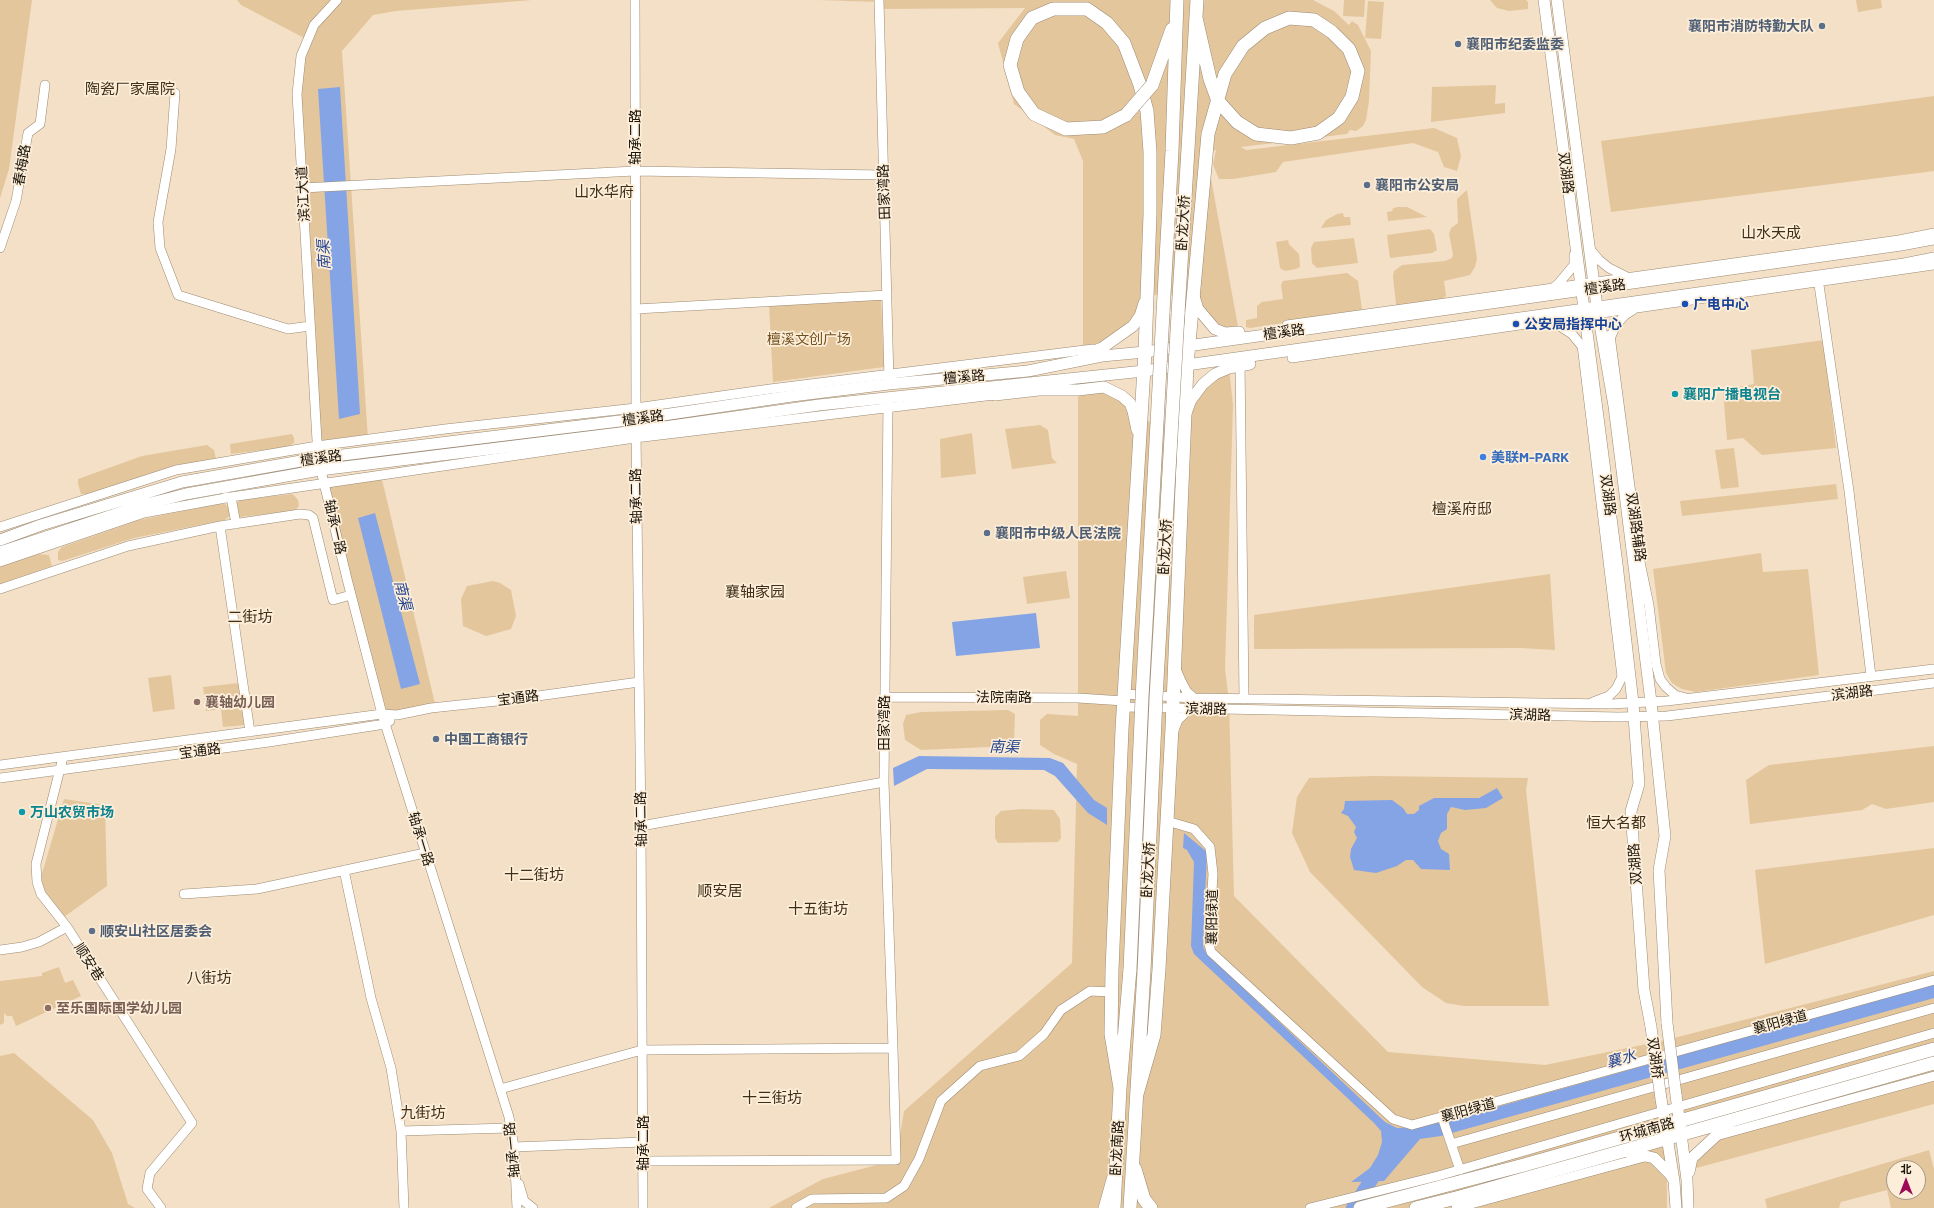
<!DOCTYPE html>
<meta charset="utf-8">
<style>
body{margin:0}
#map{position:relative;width:1934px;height:1208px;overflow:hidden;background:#f3e0c6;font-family:Barlow,"Noto Sans SC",sans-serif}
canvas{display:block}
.north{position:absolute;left:1886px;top:1160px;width:40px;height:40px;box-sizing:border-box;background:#fdeed9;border:1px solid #a39787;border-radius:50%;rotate:0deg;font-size:11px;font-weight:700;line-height:16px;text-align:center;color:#1b150c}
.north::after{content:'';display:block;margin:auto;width:14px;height:18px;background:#9c0956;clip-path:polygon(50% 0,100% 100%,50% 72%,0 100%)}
</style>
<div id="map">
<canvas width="1934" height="1208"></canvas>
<div class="north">北</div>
</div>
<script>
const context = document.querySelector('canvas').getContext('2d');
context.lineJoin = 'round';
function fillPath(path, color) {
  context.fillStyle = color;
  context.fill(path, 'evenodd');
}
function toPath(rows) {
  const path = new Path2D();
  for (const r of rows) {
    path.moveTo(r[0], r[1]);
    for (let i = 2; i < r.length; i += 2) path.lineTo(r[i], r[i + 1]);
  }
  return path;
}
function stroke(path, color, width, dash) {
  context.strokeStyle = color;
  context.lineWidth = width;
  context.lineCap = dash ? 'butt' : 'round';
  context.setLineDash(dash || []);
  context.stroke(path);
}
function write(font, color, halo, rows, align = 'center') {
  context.font = font + ' Barlow,"Noto Sans SC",sans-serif';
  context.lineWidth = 3.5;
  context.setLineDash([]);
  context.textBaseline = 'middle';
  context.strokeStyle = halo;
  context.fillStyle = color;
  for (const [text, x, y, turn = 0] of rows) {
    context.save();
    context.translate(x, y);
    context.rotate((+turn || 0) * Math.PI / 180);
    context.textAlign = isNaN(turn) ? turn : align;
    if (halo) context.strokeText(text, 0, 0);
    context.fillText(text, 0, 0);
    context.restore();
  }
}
const green = toPath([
 [0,0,32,0,9,169,0,198],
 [237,0,532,0,396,11,373,15,342,51,368,439,317,446,297,94,308,40,241,5],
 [818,0,1313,0,1334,11,1349,25,1352,21,1358,25,1371,51,1369,101,1366,120,1363,126,1356,131,1350,130,1347,134,1241,147,1246,150,1434,128,1457,138,1461,156,1457,171,1444,167,1438,152,1413,143,1283,162,1276,172,1233,179,1219,179,1213,165,1216,150,1206,151,1239,332,1225,333,1194,296,1146,295,1140,316,1105,347,1083,351,1083,161,1074,139,1055,135,1014,104,998,43,1025,8,879,9,878,2],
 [1344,0,1365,0,1364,17,1343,16],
 [1490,0,1526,0,1528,2,1528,9,1509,11,1497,8],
 [1856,0,1881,0,1882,8,1858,12],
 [1368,1,1384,2,1381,39,1365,38],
 [1496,85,1495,104,1505,103,1505,113,1431,122,1432,87],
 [1934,96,1934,171,1611,212,1601,141],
 [1467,190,1477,259,1475,267,1470,275,1444,281,1446,296,1442,300,1399,307,1396,304,1393,277,1394,271,1402,265,1445,261,1452,258,1453,254,1449,234,1451,228,1458,223,1457,199],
 [1397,207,1407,207,1427,217,1388,221,1387,212,1393,211,1392,209],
 [1343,213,1344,217,1350,217,1351,225,1321,228,1326,220,1337,214],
 [1430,229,1434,234,1437,250,1432,253,1390,258,1387,235],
 [1354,238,1358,263,1317,268,1312,263,1311,248,1314,242],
 [1288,240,1289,244,1299,254,1300,267,1296,269,1285,271,1280,268,1276,242],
 [1347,273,1358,281,1362,309,1358,312,1250,328,1246,327,1246,320,1257,318,1257,306,1262,302,1283,299,1281,285,1283,281],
 [881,298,884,367,773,382,769,304],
 [1824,340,1836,448,1762,455,1743,438,1727,440,1723,390,1754,384,1751,350],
 [1229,368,1233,405,1225,669,1229,701,1234,896,1388,1052,1545,1065,1666,1040,1934,971,1934,1049,1679,1122,1666,1043,1667,1208,769,1208,823,1179,896,1160,904,1111,1072,963,1077,764,1054,754,1040,745,1040,720,1047,714,1078,716,1078,390,1104,387,1122,396,1136,422,1184,419,1191,400],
 [1040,425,1048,430,1052,458,1057,463,1012,469,1005,429],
 [972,433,976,474,941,478,940,439],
 [292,434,294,438,294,443,287,447,231,454,230,444],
 [207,445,214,450,216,459,88,494,81,494,78,484,78,479,142,456],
 [1734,448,1739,487,1721,489,1715,450],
 [381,475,436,708,382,714,325,483],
 [1836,484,1838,499,1682,516,1680,501],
 [293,494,298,500,299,506,294,511,239,517,237,503,239,500],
 [218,504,225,504,229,508,230,515,225,520,134,538,62,561,58,560,58,552,62,547,139,520],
 [1761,553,1763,572,1808,569,1819,675,1696,692,1682,689,1672,683,1666,673,1653,569],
 [36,554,49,555,52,566,0,584,0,566],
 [1066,571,1070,598,1027,604,1023,577],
 [1550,574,1555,650,1521,648,1254,649,1254,615],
 [493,581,500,583,511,590,516,616,511,629,486,636,463,626,461,599,467,586],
 [171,675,175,709,153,712,148,678],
 [239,683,245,725,223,727,221,709,206,711,203,687],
 [1008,710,1015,714,1014,741,1012,746,921,750,905,740,903,724,906,715,921,712],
 [1934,746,1934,802,1886,809,1872,804,1862,810,1750,824,1746,780,1769,765],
 [1374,776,1528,778,1526,790,1549,1006,1464,1006,1446,1003,1422,987,1310,872,1292,833,1297,797,1309,778],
 [64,799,105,805,107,886,64,917,44,891,41,877],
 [1021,809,1054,810,1060,819,1061,838,1058,842,998,843,995,838,995,817,1001,811],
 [1934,848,1934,915,1765,964,1755,870],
 [59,967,65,983,73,980,81,996,16,1026,12,1016,7,1016,4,1013,4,1023,0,1025,0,981,42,976,42,973],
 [14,1053,93,1120,112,1153,128,1204,135,1208,0,1208,0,1056],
 [1934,1063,1934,1104,1689,1170,1692,1158,1734,1119],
 [1929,1150,1934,1169,1934,1208,1891,1208,1887,1190,1841,1202,1839,1208,1767,1208,1765,1199],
 [1894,1168,1918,1168,1918,1192,1894,1192]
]);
const water = toPath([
 [340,87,360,414,339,419,318,89],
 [375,513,420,684,401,689,358,518],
 [1036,613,1040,648,956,656,952,622],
 [919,756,1050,758,1063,763,1094,800,1107,808,1107,825,1088,813,1055,776,1044,770,927,769,894,786,893,768],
 [1497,788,1503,798,1486,808,1465,810,1451,807,1447,814,1447,829,1441,833,1438,841,1441,849,1449,854,1450,870,1421,869,1413,860,1406,860,1397,866,1376,873,1354,870,1350,857,1351,849,1357,838,1354,832,1356,827,1348,816,1341,813,1344,809,1345,801,1392,800,1403,808,1407,814,1414,814,1419,810,1419,806,1434,798,1479,798],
 [1184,833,1207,852,1203,946,1206,953,1385,1122,1397,1128,1418,1127,1438,1121,1458,1118,1934,984,1934,998,1441,1136,1420,1139,1384,1181,1351,1182,1370,1168,1378,1155,1382,1142,1381,1131,1374,1123,1194,954,1191,946,1194,862,1187,850,1183,848]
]);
const river = toPath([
 [1353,1208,1380,1166]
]);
const minor = toPath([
 [337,0,314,25,301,56,297,94,318,458,347,579,382,714,509,1117,514,1147,517,1208],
 [635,0,636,413],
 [879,0,889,380],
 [175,93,171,149,158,222,160,248,178,295,288,329,310,326],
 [302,188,635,171,883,175],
 [0,248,16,201,28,133,40,124,45,85],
 [1589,248,1599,260,1609,268,1627,277],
 [1818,278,1849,491,1871,676],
 [1553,288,1559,283,1574,265,1574,255],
 [636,309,887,295],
 [1548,324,1558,325,1572,334,1585,350],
 [1287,325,1899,240,1934,233],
 [1610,335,1640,562,1649,605,1656,664,1660,679,1666,687,1675,695,1686,698],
 [1609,341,1616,325,1625,315,1633,310],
 [1582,345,1622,677,1616,689,1609,696,1593,702],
 [1292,358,1934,265],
 [1240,360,1244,699],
 [888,402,884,782,893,1048],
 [636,432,641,826,643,1208],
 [226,497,231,497,236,524],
 [0,527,176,470,317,446,445,429,636,408,770,389,1093,349],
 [0,562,144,513,231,497,635,438,994,395],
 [0,589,128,546,220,526],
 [1176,669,1182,683,1187,692,1194,698],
 [1124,694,1194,698,1611,704,1667,701,1934,669],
 [884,697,1078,698,1124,701],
 [1124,707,1618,717,1667,716,1934,683],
 [1174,730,1178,720,1185,713,1192,709],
 [250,732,220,526,300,514,309,515,313,518,333,600,351,595],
 [63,757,36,864,37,882,41,894,67,927,192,1123,150,1173,147,1189,161,1208],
 [0,765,382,714,397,715,431,708,516,699,639,682],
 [0,778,269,742,385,724,390,721],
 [1167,821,1194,829,1210,847,1213,874,1209,944,1211,952,1393,1119,1412,1125,1934,980],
 [641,826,884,782],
 [344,870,371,998,391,1068,401,1131,404,1208],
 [184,894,257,889,425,853],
 [0,950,22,947,39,942,67,927],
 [500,1089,642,1050,893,1048,896,1160,643,1161],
 [1442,1117,1460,1170],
 [401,1131,510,1128],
 [1716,1136,1934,1076],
 [1451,1144,1934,1008],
 [514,1147,643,1142],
 [519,1184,524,1201,533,1208],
 [796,1208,812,1199,886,1198,904,1186,919,1159,941,1101,980,1066,1019,1056,1044,1034,1061,1010,1090,991,1112,992],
 [1103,1208,1112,1176],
 [1310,1208,1438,1176,1934,1033],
 [1456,1208,1648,1156]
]);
const major = toPath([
 [1544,0,1617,564,1633,703,1639,784,1631,811,1644,990,1651,1027],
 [1557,0,1597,307,1614,406,1651,702,1665,836,1659,870,1667,1023],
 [1194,296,1198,309,1215,329,1225,333,1239,332],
 [1086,354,1102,348,1133,326,1140,316,1144,303],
 [980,391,995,395,1039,390,1078,390,1104,387,1122,396,1130,403,1133,411,1137,430],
 [1186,413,1191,400,1203,384,1215,374,1229,368,1250,364],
 [0,540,41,525,182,482,318,458,636,419,792,396,889,384,1028,371,1102,356,1145,352,1901,245,1934,239],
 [0,552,143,505,186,494,320,470,636,431,819,405,1144,371,1904,264,1934,258],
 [1676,1095,1687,1180,1688,1208],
 [1661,1099,1674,1181,1676,1208],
 [1624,1151,1654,1158,1670,1174,1673,1179],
 [1689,1172,1692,1158,1733,1120]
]);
const highway = toPath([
 [1152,85,1172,29],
 [1163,313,1172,151,1177,0],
 [1178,314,1197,0],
 [1120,1088,1111,1034,1112,970,1122,729,1145,352,1150,214,1150,152,1147,111,1140,85,1124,43,1107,23,1087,9,1053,9,1032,18,1017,39,1010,65,1018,92,1034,114,1066,129,1103,127,1126,115],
 [1137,1094,1154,1035,1159,969,1172,728,1187,365,1208,134,1225,74,1243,46,1265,28,1289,18,1314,20,1332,32,1349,49,1358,71,1352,97,1339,118,1318,133,1291,138,1256,134,1237,122,1218,101,1210,79,1196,18],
 [1135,1169,1144,1199,1151,1208],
 [1114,1208,1120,1088,1130,969],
 [1130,1208,1144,971],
 [1360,1208,1524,1165,1934,1049],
 [1416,1208,1460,1197,1934,1063]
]);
const majorBridge = toPath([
 [1667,1023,1676,1095],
 [1651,1027,1661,1099]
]);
const highwayBridge = toPath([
 [1126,115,1152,85],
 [1130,969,1142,698,1163,313],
 [1144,971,1156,698,1178,314]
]);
const markers = [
 [1822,26,4,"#5c6f8a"],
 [1458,44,4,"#5c6f8a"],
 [1367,185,4,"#5c6f8a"],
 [1685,304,4,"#1a4fb4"],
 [1516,324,4,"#1a4fb4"],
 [1675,394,4,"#0f9aa8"],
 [1483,457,4,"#3f7fe0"],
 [987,533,4,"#5c6f8a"],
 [197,702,4,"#8d6e63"],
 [436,739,4,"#5c6f8a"],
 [22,812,4,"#0f9aa8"],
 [92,931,4,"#5c6f8a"],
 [48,1008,4,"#8d6e63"]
];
const serviceNames = [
 ["襄阳市消防特勤大队",1814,26,"right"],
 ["襄阳市纪委监委",1466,44],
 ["襄阳市公安局",1375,185],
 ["襄阳市中级人民法院",995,533],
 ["中国工商银行",444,739],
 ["顺安山社区居委会",100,931]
];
const streetNames = [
 ["轴承二路",635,137,-90],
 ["春梅路",22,165,-80],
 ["双湖路",1566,173,83],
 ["田家湾路",884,192,-92],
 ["滨江大道",303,194,-93],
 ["卧龙大桥",1183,223,-87],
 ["檀溪路",1605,287,-8],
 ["檀溪路",1284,332,-8],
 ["檀溪路",964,377,-5],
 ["檀溪路",643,418,-8],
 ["檀溪路",321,458,-8],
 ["双湖路",1608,495,83],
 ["轴承二路",636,496,-91],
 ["轴承一路",335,527,77],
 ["双湖路辅路",1636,527,82],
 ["卧龙大桥",1165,547,-87],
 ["滨湖路",1852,693,-7],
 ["法院南路",1004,697],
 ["宝通路",518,698,-7],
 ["滨湖路",1206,709,1],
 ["滨湖路",1530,715,1],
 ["田家湾路",884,723,-90],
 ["宝通路",200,751,-8],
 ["轴承二路",641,819,-91],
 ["轴承一路",421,839,73],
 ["双湖路",1635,864,-94],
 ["卧龙大桥",1148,870,-87],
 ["襄阳绿道",1212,917,-89],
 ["顺安巷",89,962,57],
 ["襄阳绿道",1780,1022,-15],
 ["双湖桥",1655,1058,82],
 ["襄阳绿道",1468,1110,-15],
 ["环城南路",1647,1130,-16],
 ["轴承二路",643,1143,-90],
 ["卧龙南路",1117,1148,-87],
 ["轴承一路",512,1150,-96]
];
const transitNames = [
 ["广电中心",1693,304],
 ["公安局指挥中心",1524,324]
];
const parkNames = [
 ["檀溪文创广场",809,339]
];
const cultureNames = [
 ["襄阳广播电视台",1683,394],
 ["万山农贸市场",30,812]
];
const shopNames = [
 ["美联M-PARK",1491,457]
];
const educationNames = [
 ["襄轴幼儿园",205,702],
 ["至乐国际国学幼儿园",56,1008]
];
const neighbourhoodNames = [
 ["陶瓷厂家属院",130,89],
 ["山水华府",604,192],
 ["山水天成",1771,233],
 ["檀溪府邸",1462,509],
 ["襄轴家园",755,592],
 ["二街坊",250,617],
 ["恒大名都",1616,823],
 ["十二街坊",534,875],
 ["顺安居",720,891],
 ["十五街坊",818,909],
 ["八街坊",209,978],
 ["十三街坊",772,1098],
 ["九街坊",423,1113]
];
const waterNames = [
 ["南渠",324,255,-93],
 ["南渠",403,595,76],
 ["南渠",1004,747,1],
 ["襄水",1621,1059,-16]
];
fillPath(green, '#e4c69d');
fillPath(water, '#85a4e5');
stroke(river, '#85a4e5', 14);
stroke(minor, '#9c8a73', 10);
stroke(major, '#9c8a73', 12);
stroke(highway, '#9c8a73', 14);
stroke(minor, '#fff', 9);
stroke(major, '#fff', 11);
stroke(highway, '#fff', 13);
stroke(majorBridge, '#9c8a73', 12, []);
stroke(highwayBridge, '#9c8a73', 14, []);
stroke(majorBridge, '#fff', 11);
stroke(highwayBridge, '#fff', 13);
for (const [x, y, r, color] of markers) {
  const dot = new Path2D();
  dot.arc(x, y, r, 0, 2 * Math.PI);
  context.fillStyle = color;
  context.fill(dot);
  stroke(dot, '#fdeed9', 1.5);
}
write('bold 14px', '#4e5e75', '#fdeed9', serviceNames, 'left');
write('14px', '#1b150c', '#fdeed9', streetNames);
write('bold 14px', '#164399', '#fdeed9', transitNames, 'left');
write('14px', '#704f1d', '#fdeed9', parkNames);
write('bold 14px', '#0d838f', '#fdeed9', cultureNames, 'left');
write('bold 14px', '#366cbe', '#fdeed9', shopNames, 'left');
write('bold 14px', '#785e54', '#fdeed9', educationNames, 'left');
write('15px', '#3e2f19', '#fdeed9', neighbourhoodNames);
write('italic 15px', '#254591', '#fdeed9', waterNames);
</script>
